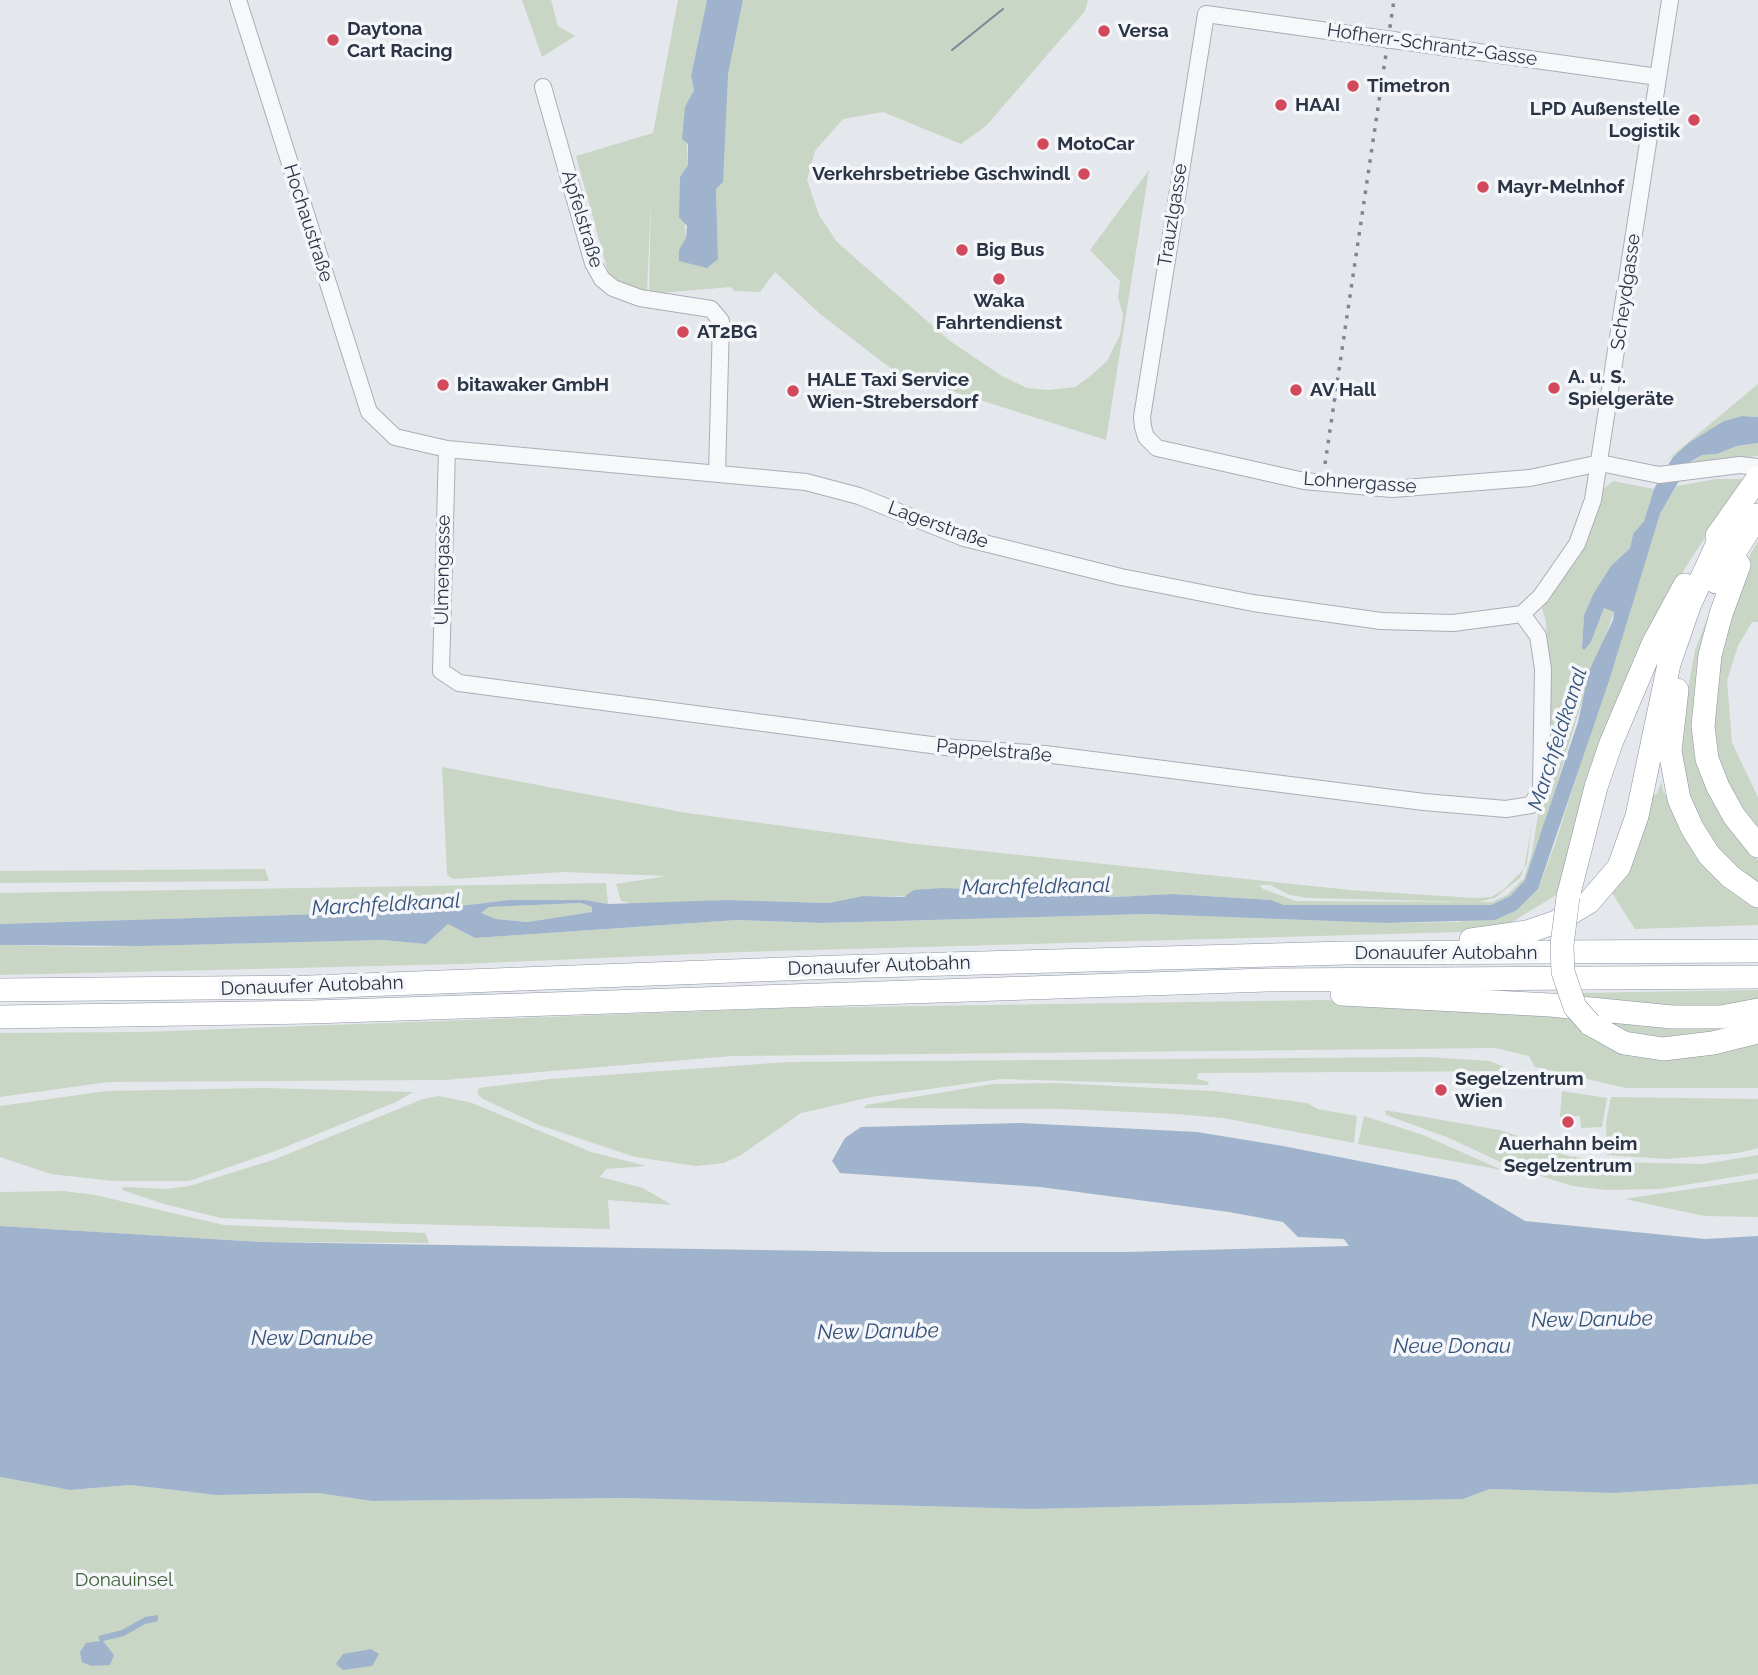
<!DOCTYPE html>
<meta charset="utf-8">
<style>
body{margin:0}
canvas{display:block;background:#e4e7ec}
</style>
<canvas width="1758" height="1675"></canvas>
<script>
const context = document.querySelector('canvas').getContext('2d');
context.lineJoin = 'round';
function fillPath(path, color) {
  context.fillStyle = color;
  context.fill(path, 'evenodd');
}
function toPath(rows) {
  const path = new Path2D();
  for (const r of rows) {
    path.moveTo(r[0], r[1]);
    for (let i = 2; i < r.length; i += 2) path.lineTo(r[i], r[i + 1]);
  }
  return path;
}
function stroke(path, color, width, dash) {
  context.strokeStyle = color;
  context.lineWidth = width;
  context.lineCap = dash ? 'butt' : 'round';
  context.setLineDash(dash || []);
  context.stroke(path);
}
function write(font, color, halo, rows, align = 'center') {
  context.font = font + ' Raleway,sans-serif';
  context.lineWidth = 7;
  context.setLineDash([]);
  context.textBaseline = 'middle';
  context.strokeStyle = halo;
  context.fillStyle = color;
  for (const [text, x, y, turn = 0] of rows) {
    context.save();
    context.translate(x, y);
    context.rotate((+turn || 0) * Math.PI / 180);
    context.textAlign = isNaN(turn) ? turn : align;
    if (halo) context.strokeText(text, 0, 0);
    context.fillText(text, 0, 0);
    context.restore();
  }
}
const green = toPath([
 [522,0,551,0,558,26,575,36,542,57],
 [678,0,707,0,691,76,694,90,685,107,688,165,680,177,686,239,679,251,718,259,716,189,728,75,743,0,1088,0,1085,11,987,125,961,144,883,112,843,119,815,151,807,180,819,215,837,242,950,341,1002,376,1027,388,1048,390,1075,387,1089,377,1107,361,1120,335,1123,315,1118,297,1120,281,1090,250,1149,170,1106,440,898,374,820,314,775,272,760,292,735,291,730,287,649,294,651,198,647,293,616,281,608,272,576,156,653,133],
 [1758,384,1758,417,1742,416,1724,421,1667,460],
 [1758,443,1758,456,1690,463,1702,455,1717,454,1737,446],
 [1716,479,1744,479,1685,568,1639,658,1558,894,1497,931,741,952,460,964,0,975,0,945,88,947,382,940,426,944,448,924,475,938,737,920,822,923,1147,914,1385,923,1458,922,1517,910,1538,889,1555,844,1660,514,1677,486],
 [1613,481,1654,489,1644,521,1633,534,1630,548,1611,566,1584,615,1582,647,1591,642,1604,608,1614,612,1580,708,1535,855,1525,880,1510,896,1491,905,1284,905,1271,900,1173,894,1115,897,1023,890,973,896,863,896,831,903,728,900,638,905,621,901,616,884,667,876,564,872,453,879,447,875,442,767,687,813,916,844,1350,890,1474,898,1491,897,1503,890,1524,869,1532,823,1527,863,1520,878,1495,898,1478,902,1308,898,1290,895,1270,885,1259,885,1263,889,1296,901,1491,902,1507,895,1524,878,1532,853,1548,750,1548,669,1546,622,1542,608,1602,490],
 [1758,541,1758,622,1752,622,1738,646,1727,681,1732,743,1758,797,1758,834,1721,772,1711,729,1718,660,1731,611,1751,553],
 [1721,582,1698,744,1740,837,1758,860,1758,883,1738,871,1707,837,1688,798,1680,733,1695,650],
 [1661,782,1663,791,1751,905,1758,908,1758,925,1635,929,1612,893,1624,873,1649,796,1657,794],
 [265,869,269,881,0,883,0,871],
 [606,883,608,904,585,900,509,900,418,911,0,924,0,893],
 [581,903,592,907,592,912,527,922,496,919,480,914,489,907],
 [1758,990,1758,1002,1726,1010,1580,1000,1577,993],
 [1328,1000,1567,1013,1635,1056,1683,1058,1758,1042,1758,1088,1626,1088,1535,1067,1529,1056,1495,1048,732,1056,445,1080,108,1082,0,1097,0,1033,143,1032,788,1008],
 [1595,1019,1758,1025,1647,1042],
 [1427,1057,1490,1061,1513,1071,1198,1073,1197,1079,1209,1082,1208,1085,1001,1079,871,1097,801,1113,741,1155,724,1163,696,1166,635,1157,539,1125,483,1099,477,1093,479,1088,550,1079,788,1062],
 [1057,1083,1214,1091,1307,1103,1318,1109,1357,1116,1354,1143,1223,1118,1176,1114,1064,1109,864,1108,866,1105,993,1084],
 [263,1088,413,1092,396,1102,278,1150,189,1181,113,1181,51,1174,0,1157,0,1106,107,1091],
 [1562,1091,1607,1098,1602,1127,1581,1128,1580,1116,1560,1117],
 [439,1096,472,1103,591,1152,646,1166,606,1169,600,1177,643,1188,672,1205,608,1200,610,1229,329,1222,221,1218,164,1204,122,1190,123,1187,166,1189,189,1186,273,1160,423,1099],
 [1611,1097,1758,1099,1758,1148,1738,1153,1668,1159,1607,1155,1606,1122],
 [1385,1110,1499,1130,1538,1142,1547,1149,1569,1156,1608,1162,1704,1164,1758,1155,1758,1173,1660,1189,1606,1190,1573,1186,1511,1167,1449,1138,1386,1115],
 [1364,1116,1423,1135,1502,1170,1358,1144],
 [1758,1179,1758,1217,1705,1216,1624,1199],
 [63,1191,95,1195,224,1225,425,1233,429,1243,261,1242,0,1226,0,1192],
 [0,1477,70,1490,130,1485,217,1495,318,1493,372,1501,626,1498,1030,1509,1463,1499,1490,1489,1614,1493,1758,1484,1758,1675,0,1675]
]);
const water = toPath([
 [707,0,743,0,728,75,723,182,716,189,718,259,707,268,679,261,679,250,686,238,687,226,679,217,680,177,688,165,688,144,682,139,685,107,694,90,691,76],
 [1742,416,1758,417,1758,443,1737,446,1717,454,1702,455,1690,462,1660,514,1609,681,1538,889,1517,910,1495,920,1385,923,1147,914,822,923,737,920,475,938,448,924,426,944,382,940,141,946,0,945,0,924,418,911,509,900,585,900,608,904,728,900,829,903,863,896,904,897,914,890,943,888,965,889,973,896,1023,890,1115,897,1173,894,1271,900,1284,905,1491,905,1510,896,1525,880,1578,722,1589,671,1613,620,1614,612,1604,608,1591,642,1584,650,1582,648,1584,615,1594,593,1611,566,1630,548,1633,534,1644,521,1654,489,1673,457,1690,442,1724,421],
 [581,903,592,907,592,912,527,922,496,919,481,913,489,907],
 [1021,1123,1197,1132,1283,1146,1456,1180,1525,1221,1705,1239,1758,1236,1758,1484,1614,1493,1490,1489,1463,1499,1030,1509,626,1498,372,1501,318,1493,217,1495,130,1485,70,1490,0,1477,0,1226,261,1242,887,1252,1126,1252,1349,1246,1344,1239,1298,1237,1283,1222,1229,1212,1040,1187,840,1173,832,1161,845,1138,861,1127],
 [158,1615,158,1621,145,1624,124,1636,103,1641,114,1655,110,1665,91,1666,82,1662,80,1652,86,1643,100,1641,98,1636,122,1630,145,1617],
 [371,1649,379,1654,372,1666,343,1670,336,1664,343,1654]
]);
const minor = toPath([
 [238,0,369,412,395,437,447,449,806,482,859,496,964,538,1121,577,1253,603,1381,621,1453,623,1522,614],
 [1658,77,1206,14,1142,417,1143,427,1146,437,1157,448,1304,481,1392,489,1530,478,1600,463,1659,475,1740,465,1758,467],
 [543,87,593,263,602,279,613,288,640,298,711,309,721,321,717,474],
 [447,449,441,671,459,683,954,748,1045,754,1424,802,1506,809,1531,805,1541,789,1543,669,1538,636,1522,614],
 [1522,614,1541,596,1577,544,1593,500,1670,0]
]);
const highway = toPath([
 [1717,536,1758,478],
 [1739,565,1721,614,1710,655,1703,726,1707,759,1718,787,1734,816,1758,846],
 [1716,582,1758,515],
 [1677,690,1670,751,1679,799,1692,828,1709,855,1731,877,1758,896],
 [1568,897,1596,787,1611,743,1653,644,1685,585],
 [1471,940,1527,932,1556,922,1589,902,1619,867,1637,816,1669,664,1689,606,1726,525],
 [0,990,310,987,837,967,1345,953,1758,951],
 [1342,994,1550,1005,1672,1017,1721,1017,1758,1010],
 [0,1017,312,1012,1267,980,1758,977],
 [1590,1024,1624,1043,1663,1049,1713,1043,1758,1032]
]);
const tram = toPath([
 [952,50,1003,9]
]);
const rail = toPath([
 [1325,464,1394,0]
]);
const highwayBridge = toPath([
 [1568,897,1562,945,1563,972,1575,1007,1590,1024]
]);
const markers = [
 [1104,31,7,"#d1495b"],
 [333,40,7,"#d1495b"],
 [1353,86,7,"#d1495b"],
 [1281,105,7,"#d1495b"],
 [1694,120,7,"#d1495b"],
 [1043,144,7,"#d1495b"],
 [1084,174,7,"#d1495b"],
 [1483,187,7,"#d1495b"],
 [962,250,7,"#d1495b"],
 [999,279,7,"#d1495b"],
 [683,332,7,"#d1495b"],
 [443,385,7,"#d1495b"],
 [1554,388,7,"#d1495b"],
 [1296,390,7,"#d1495b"],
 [793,391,7,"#d1495b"],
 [1441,1090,7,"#d1495b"],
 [1568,1122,7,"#d1495b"]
];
const poiNames = [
 ["Daytona",347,29],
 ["Cart Racing",347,51],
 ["Versa",1118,31],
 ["Timetron",1367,86],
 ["HAAI",1295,105],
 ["LPD Außenstelle",1680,109,"right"],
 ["Logistik",1680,131,"right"],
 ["MotoCar",1057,144],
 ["Verkehrsbetriebe Gschwindl",1070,174,"right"],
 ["Mayr-Melnhof",1497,187],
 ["Big Bus",976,250],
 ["Waka",999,301,"center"],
 ["Fahrtendienst",999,323,"center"],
 ["AT2BG",697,332],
 ["A. u. S.",1568,377],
 ["Spielgeräte",1568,399],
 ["HALE Taxi Service",807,380],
 ["Wien-Strebersdorf",807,402],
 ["bitawaker GmbH",457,385],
 ["AV Hall",1310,390],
 ["Segelzentrum",1455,1079],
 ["Wien",1455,1101],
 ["Auerhahn beim",1568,1144,"center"],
 ["Segelzentrum",1568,1166,"center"]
];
const streetNames = [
 ["Hofherr-Schrantz-Gasse",1432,45,8],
 ["Trauzlgasse",1173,215,-81],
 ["Apfelstraße",582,219,73],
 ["Hochaustraße",308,223,72],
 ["Scheydgasse",1626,292,-82],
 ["Lohnergasse",1360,483,4],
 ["Lagerstraße",938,525,20],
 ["Ulmengasse",443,570,-89],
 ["Pappelstraße",994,751,5],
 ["Donauufer Autobahn",1446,953],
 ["Donauufer Autobahn",879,966,-2],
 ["Donauufer Autobahn",312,986,-2]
];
const parkNames = [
 ["Donauinsel",124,1580]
];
const waterNames = [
 ["Marchfeldkanal",1558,739,-72],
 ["Marchfeldkanal",1036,887,-1],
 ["Marchfeldkanal",386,905,-3],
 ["New Danube",1592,1320,-1],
 ["New Danube",878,1332,-1],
 ["New Danube",312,1339],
 ["Neue Donau",1452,1347]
];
fillPath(green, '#c9d6c5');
fillPath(water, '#9fb4cc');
stroke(minor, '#a9aeb7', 18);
stroke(highway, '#8b94a3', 24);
stroke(minor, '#f7f8fa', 16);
stroke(highway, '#fff', 23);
stroke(tram, '#7d8696', 2);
stroke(rail, '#7d8696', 3.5, [3.5, 7]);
stroke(highwayBridge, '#8b94a3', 24, []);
stroke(highwayBridge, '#fff', 23);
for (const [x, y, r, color] of markers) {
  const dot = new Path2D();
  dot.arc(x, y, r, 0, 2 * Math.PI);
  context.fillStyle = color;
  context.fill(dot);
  stroke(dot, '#f4f6f9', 2.5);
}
write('bold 19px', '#2b3445', '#f4f6f9', poiNames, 'left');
write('19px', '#2b3445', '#f4f6f9', streetNames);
write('19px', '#3f6138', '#f4f6f9', parkNames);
write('italic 21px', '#34527a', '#f4f6f9', waterNames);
</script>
